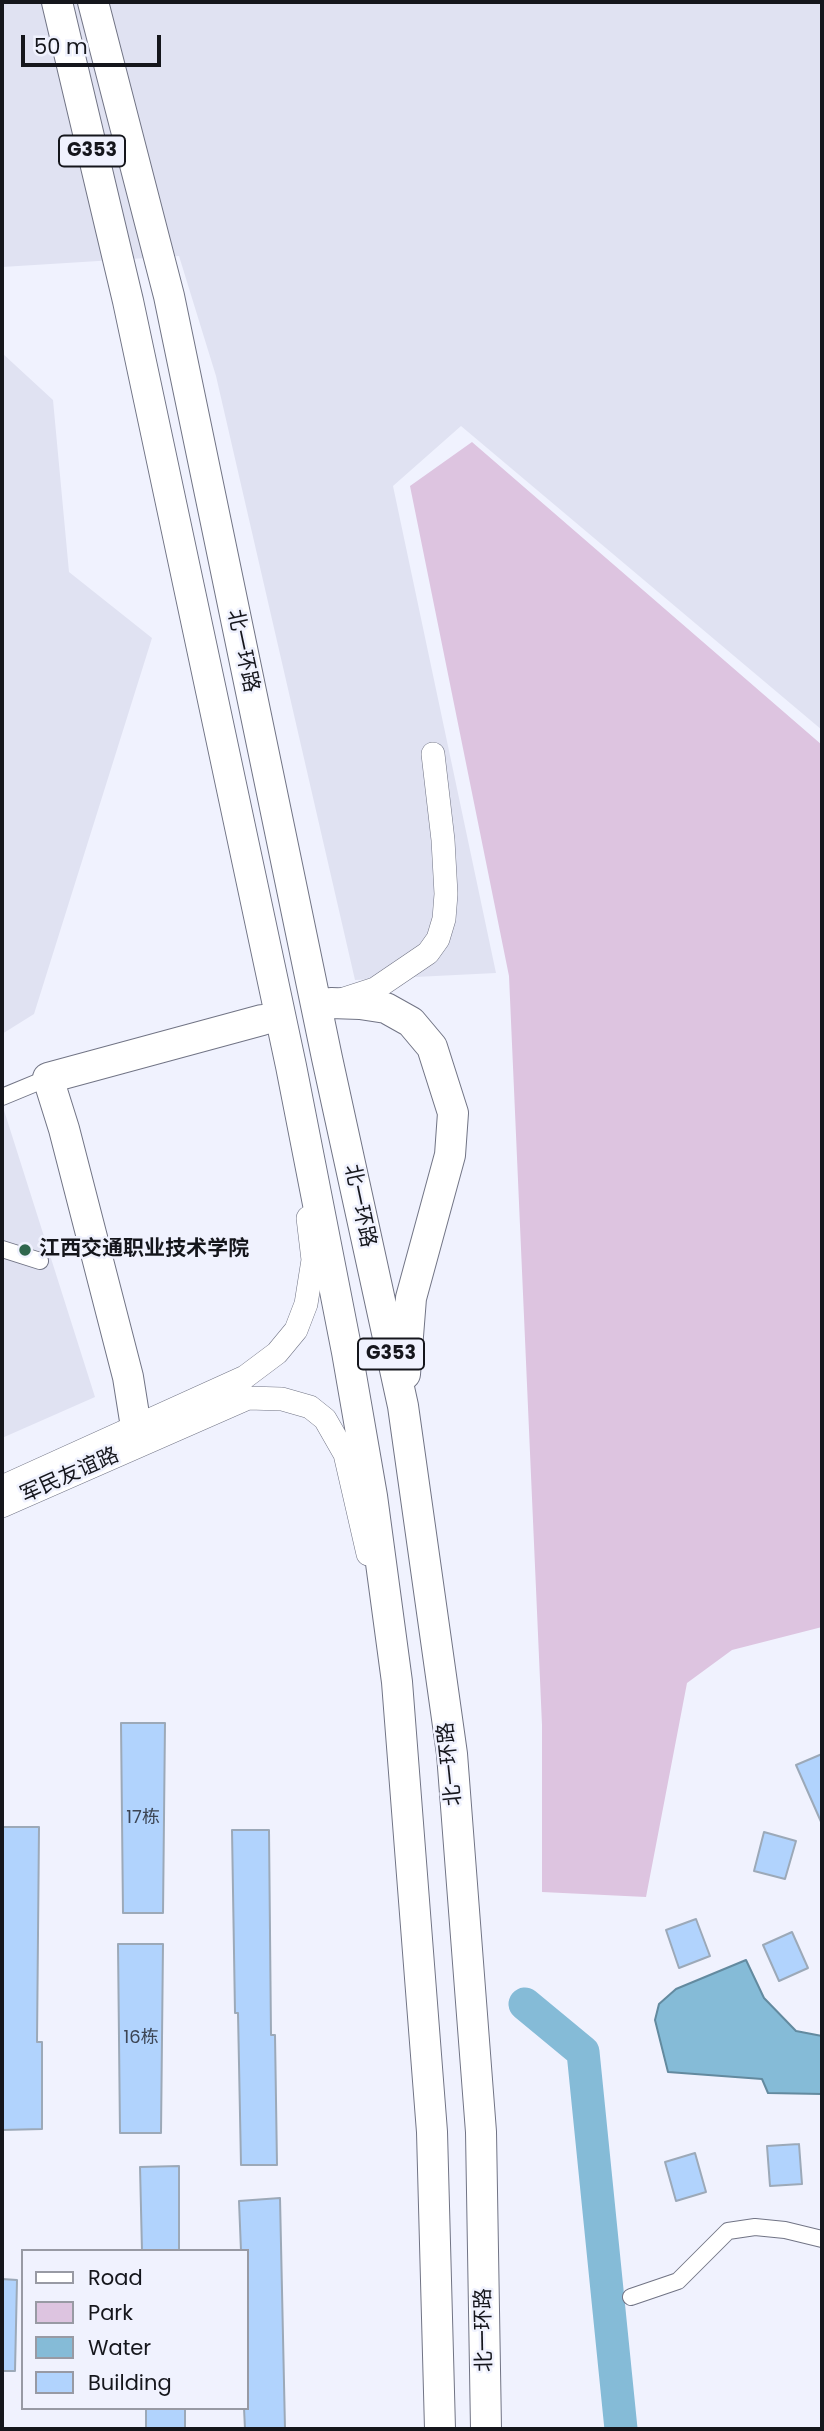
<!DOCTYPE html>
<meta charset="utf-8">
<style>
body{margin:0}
#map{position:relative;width:824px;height:2431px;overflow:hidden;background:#f0f2fe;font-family:Poppins,sans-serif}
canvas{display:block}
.frame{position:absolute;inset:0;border:4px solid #15161c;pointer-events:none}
.legend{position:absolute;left:21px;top:2249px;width:228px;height:161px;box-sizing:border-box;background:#f0f2fe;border:2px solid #989aa4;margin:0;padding:9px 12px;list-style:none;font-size:21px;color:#15161c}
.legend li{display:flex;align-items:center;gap:14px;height:35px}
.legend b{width:35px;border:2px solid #989aa4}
.scale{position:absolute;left:21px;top:35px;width:140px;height:32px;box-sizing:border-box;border:4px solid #15161c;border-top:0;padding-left:9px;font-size:21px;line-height:24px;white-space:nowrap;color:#15161c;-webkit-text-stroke:5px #f0f2fe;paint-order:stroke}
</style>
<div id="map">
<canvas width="824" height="2431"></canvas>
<div class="frame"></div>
<ul class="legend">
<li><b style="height:9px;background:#fff"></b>Road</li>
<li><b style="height:19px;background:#ddc4e0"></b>Park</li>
<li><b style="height:19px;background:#85bbd7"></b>Water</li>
<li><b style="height:19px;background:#b1d3fd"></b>Building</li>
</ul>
<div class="scale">50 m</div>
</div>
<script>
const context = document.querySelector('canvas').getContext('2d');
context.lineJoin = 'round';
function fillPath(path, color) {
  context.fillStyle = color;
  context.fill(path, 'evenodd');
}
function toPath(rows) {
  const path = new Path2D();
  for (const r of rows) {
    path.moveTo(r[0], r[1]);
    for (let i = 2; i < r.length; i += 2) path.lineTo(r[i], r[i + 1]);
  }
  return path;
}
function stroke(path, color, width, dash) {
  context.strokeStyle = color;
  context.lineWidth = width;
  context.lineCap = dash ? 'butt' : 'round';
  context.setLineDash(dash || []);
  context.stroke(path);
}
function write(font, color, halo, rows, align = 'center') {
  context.font = font + ' Poppins,"Noto Sans SC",sans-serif';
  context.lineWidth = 5;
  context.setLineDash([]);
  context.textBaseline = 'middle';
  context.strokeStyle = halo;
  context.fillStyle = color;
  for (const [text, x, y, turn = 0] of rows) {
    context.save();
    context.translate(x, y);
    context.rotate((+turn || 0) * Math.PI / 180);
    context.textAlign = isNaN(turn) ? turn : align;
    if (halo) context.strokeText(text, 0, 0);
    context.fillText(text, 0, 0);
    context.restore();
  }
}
const built = toPath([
 [2,2,822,2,822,730,461,426,393,486,496,973,355,980,216,376,179,256,2,267],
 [2,353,53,400,69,572,152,638,34,1014,2,1034],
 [2,1104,95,1397,2,1438]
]);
const green = toPath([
 [472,442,822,745,822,1627,732,1650,687,1683,646,1897,542,1892,542,1725,509,976,410,486]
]);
const water = toPath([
 [746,1960,764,1998,796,2031,822,2036,822,2094,768,2093,762,2079,668,2072,655,2020,659,2004,676,1989,746,1960]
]);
const river = toPath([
 [525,2004,583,2052,621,2429]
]);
const building = toPath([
 [121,1723,165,1723,163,1913,123,1913,121,1723],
 [822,1754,822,1824,796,1765,822,1754],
 [2,1827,39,1827,37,2042,42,2042,42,2129,2,2130,2,1827],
 [232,1830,269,1830,271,2035,275,2035,277,2165,241,2165,238,2013,235,2013,232,1830],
 [764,1832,796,1841,785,1879,754,1871,764,1832],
 [696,1919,710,1956,679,1968,666,1930,696,1919],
 [792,1932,808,1968,779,1981,763,1945,792,1932],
 [118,1944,163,1944,161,2133,120,2133,118,1944],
 [799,2144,802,2184,770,2186,767,2146,799,2144],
 [695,2153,706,2192,676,2201,665,2162,695,2153],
 [179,2166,179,2251,142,2251,140,2167,179,2166],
 [280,2198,285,2429,245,2429,244,2408,247,2408,247,2251,241,2251,239,2201,280,2198],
 [2,2279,17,2280,15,2371,2,2371,2,2279],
 [146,2408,185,2408,185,2429,146,2429,146,2408]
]);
const street = toPath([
 [2,1097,48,1078],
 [2,1249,40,1261],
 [631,2297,678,2281,728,2231,755,2227,785,2230,822,2239]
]);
const secondary = toPath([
 [341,1000,375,989,428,953,438,939,444,919,446,894,443,840,433,754],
 [2,1487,245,1377,277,1353,296,1330,306,1304,313,1260,308,1218],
 [2,1506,248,1398,282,1399,310,1407,325,1419,345,1454,368,1554]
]);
const highway = toPath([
 [57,2,128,301,291,1066,347,1352,372,1496,397,1682,432,2132,440,2429],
 [93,2,169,296,327,1058,403,1406,452,1754,481,2132,486,2429],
 [331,1003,360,1004,386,1008,411,1022,432,1047,453,1113,450,1155,411,1298,405,1374],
 [136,1427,128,1377,64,1129,48,1078,262,1020]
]);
const markers = [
 [25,1250,7,"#2f664d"]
];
const numberNames = [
 ["17栋",143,1818],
 ["16栋",141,2038]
];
const shields = [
 [92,151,66],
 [391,1354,66]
];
const shieldNames = [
 ["G353",92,151],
 ["G353",391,1354]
];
const streetNames = [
 ["北一环路",242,651,78],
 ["北一环路",359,1206,78],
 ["军民友谊路",70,1476,-24],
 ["北一环路",451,1764,-96],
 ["北一环路",485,2330,-91]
];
const poiNames = [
 ["江西交通职业技术学院",39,1250]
];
fillPath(built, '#e0e2f2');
fillPath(green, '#ddc4e0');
fillPath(water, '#85bbd7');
stroke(water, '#638a9f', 2);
stroke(river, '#85bbd7', 33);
fillPath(building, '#b1d3fd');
stroke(building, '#9ca9b8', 2);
stroke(street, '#717485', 18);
stroke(secondary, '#717485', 24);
stroke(highway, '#717485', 32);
stroke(street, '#fff', 16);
stroke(secondary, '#fff', 23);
stroke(highway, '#fff', 30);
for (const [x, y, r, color] of markers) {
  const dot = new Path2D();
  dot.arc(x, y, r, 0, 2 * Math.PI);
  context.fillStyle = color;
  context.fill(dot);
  stroke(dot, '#f0f2fe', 2.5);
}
write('18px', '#3c4554', null, numberNames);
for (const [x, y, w] of shields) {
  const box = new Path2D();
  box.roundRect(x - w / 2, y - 15.5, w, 31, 5);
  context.fillStyle = '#f0f2fe';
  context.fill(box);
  stroke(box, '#15161c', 2);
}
write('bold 19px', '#15161c', null, shieldNames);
write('21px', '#15161c', '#f0f2fe', streetNames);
write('bold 21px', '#15161c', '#f0f2fe', poiNames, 'left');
</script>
